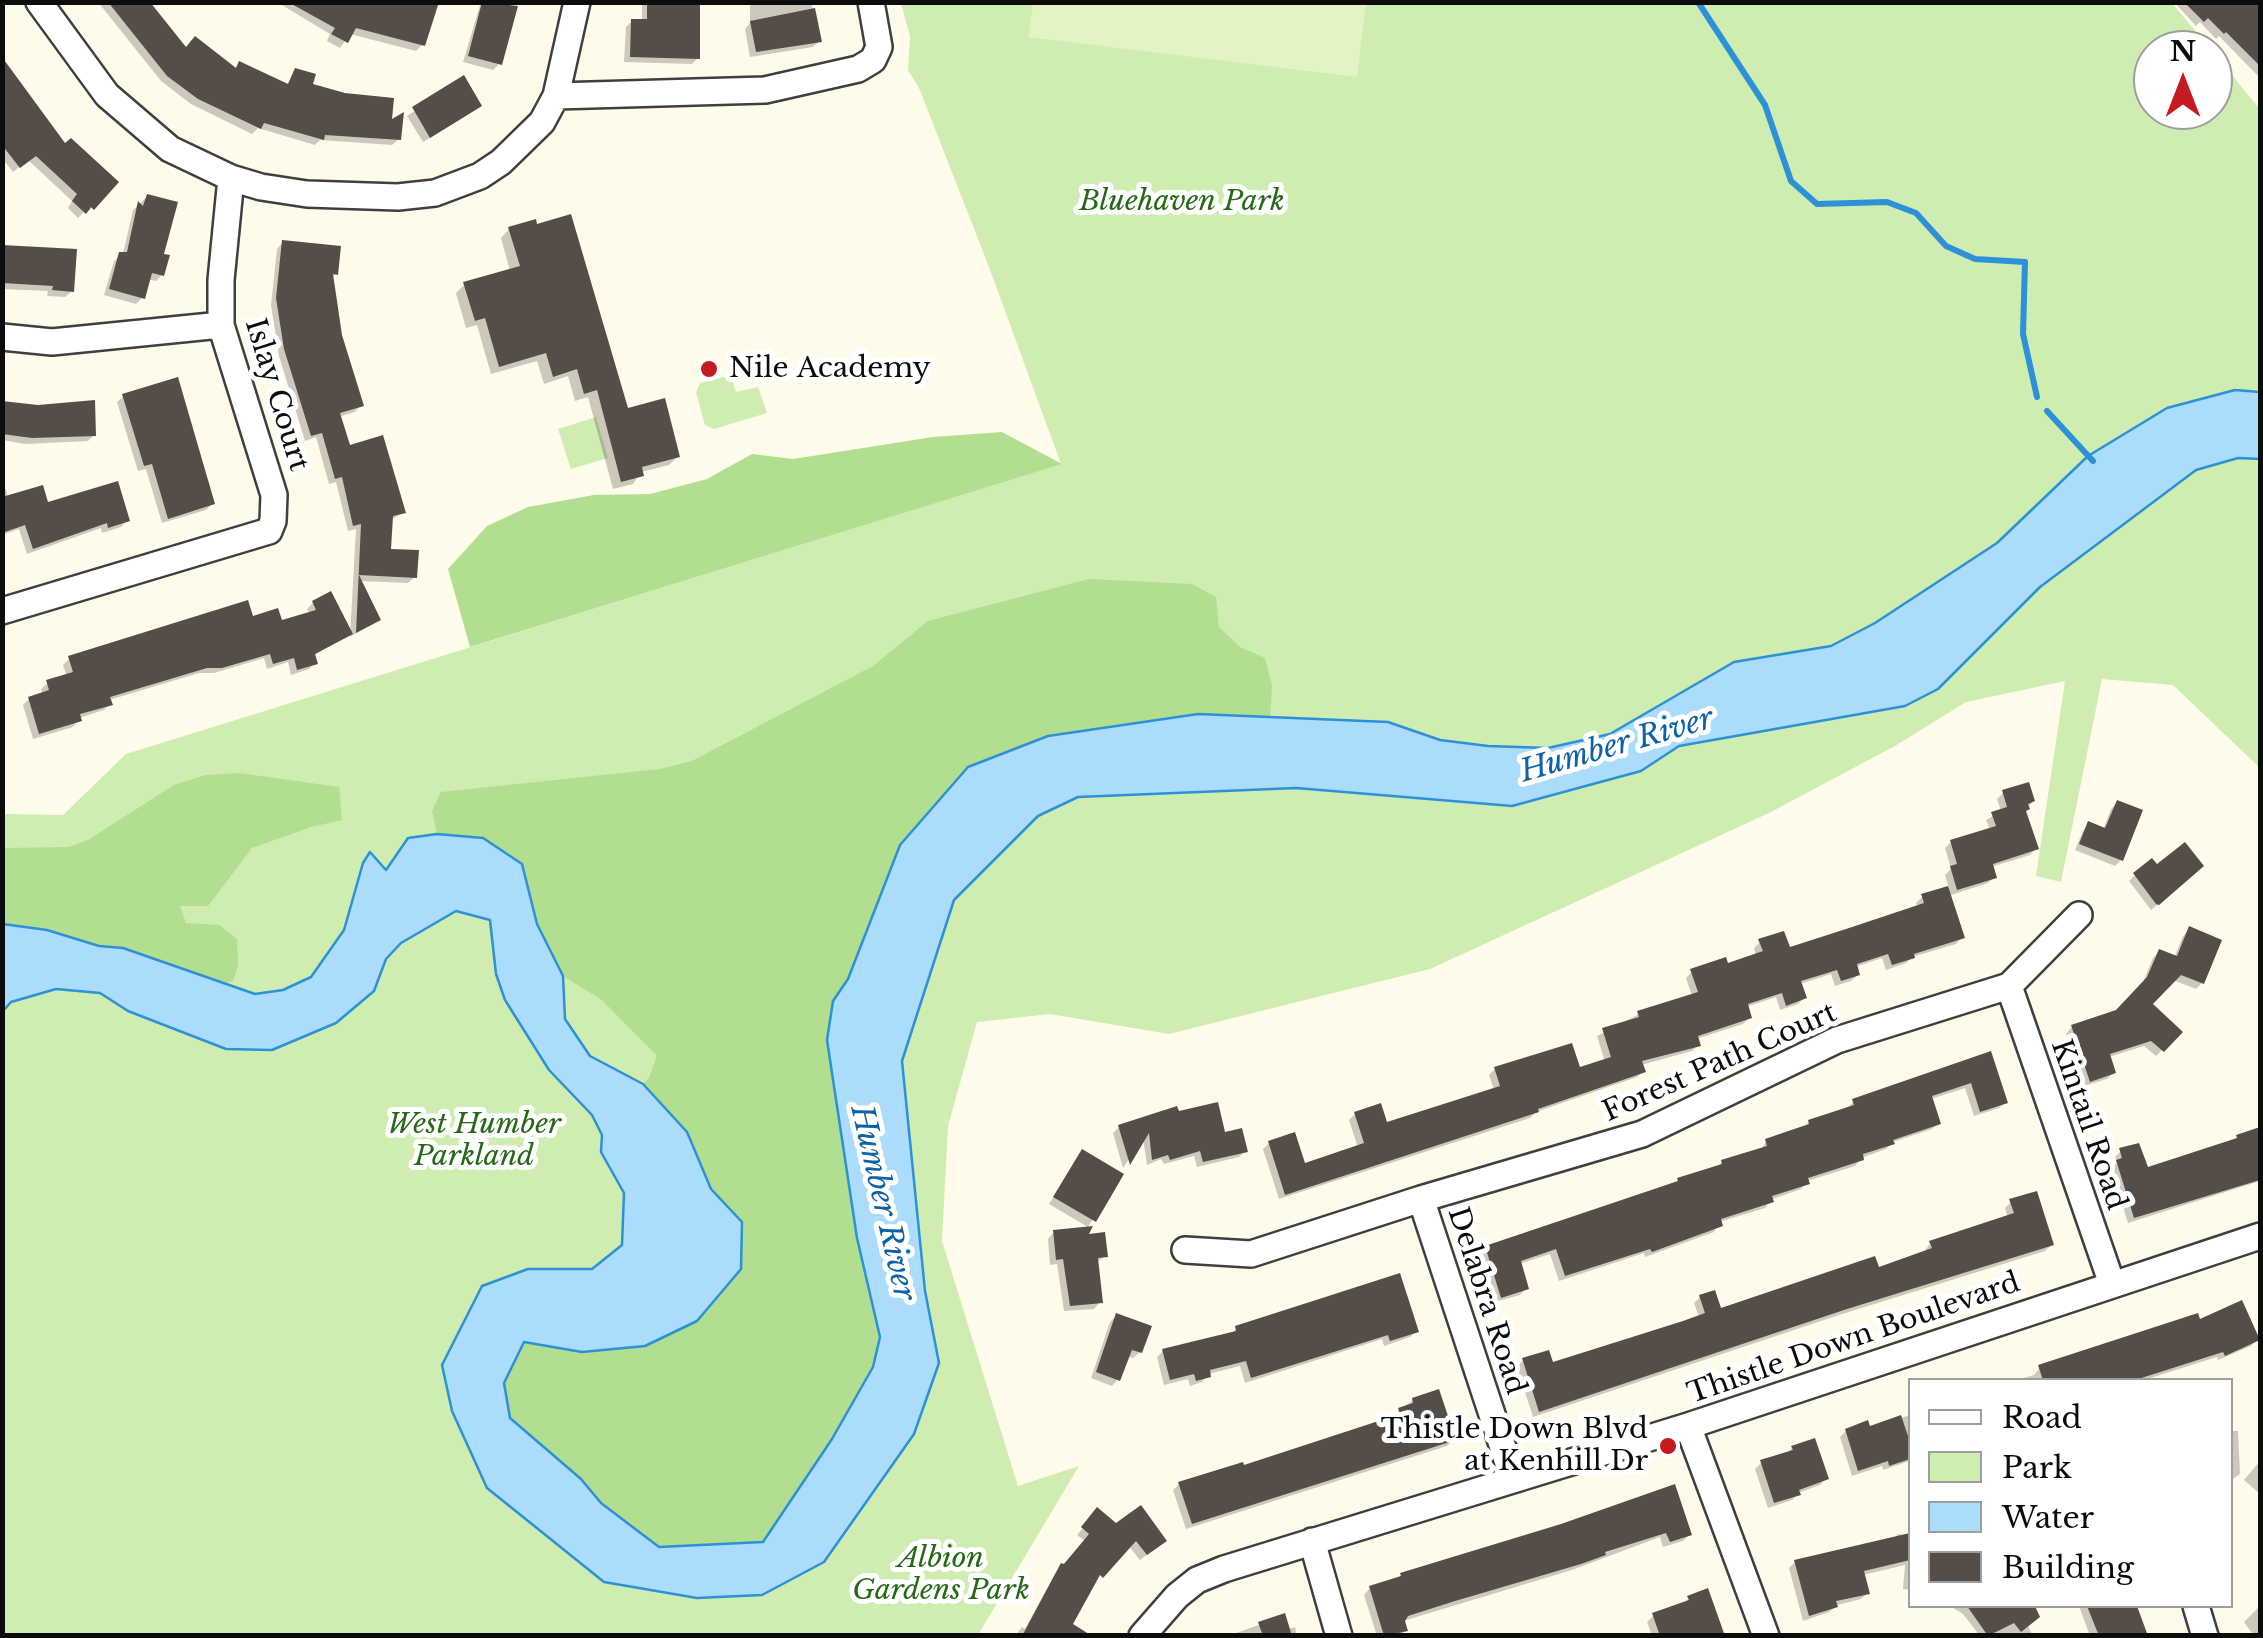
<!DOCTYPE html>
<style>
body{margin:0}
#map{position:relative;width:2263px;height:1638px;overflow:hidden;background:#fffbea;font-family:"Libre Baskerville",serif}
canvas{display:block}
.frame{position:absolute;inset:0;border:5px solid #0c0c0c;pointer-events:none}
.legend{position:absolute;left:1908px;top:1378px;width:325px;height:230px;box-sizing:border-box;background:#fff;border:2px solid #9e9e9e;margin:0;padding:12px 18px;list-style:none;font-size:30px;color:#0c0c0c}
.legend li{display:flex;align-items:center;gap:20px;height:50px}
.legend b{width:50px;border:2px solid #9e9e9e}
.north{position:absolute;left:2133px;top:30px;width:100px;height:100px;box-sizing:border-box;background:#fff;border:2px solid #9e9e9e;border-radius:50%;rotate:0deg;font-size:28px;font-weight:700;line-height:40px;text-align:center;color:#0c0c0c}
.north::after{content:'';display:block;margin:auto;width:35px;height:45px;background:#c51a20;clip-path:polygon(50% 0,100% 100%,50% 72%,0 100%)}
</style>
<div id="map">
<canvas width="2263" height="1638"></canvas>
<div class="frame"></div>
<ul class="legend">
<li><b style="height:12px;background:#fff"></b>Road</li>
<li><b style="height:28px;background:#cfecb1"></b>Park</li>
<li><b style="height:28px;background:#abdcfb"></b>Water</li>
<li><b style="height:28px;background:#554d47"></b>Building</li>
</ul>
<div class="north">N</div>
</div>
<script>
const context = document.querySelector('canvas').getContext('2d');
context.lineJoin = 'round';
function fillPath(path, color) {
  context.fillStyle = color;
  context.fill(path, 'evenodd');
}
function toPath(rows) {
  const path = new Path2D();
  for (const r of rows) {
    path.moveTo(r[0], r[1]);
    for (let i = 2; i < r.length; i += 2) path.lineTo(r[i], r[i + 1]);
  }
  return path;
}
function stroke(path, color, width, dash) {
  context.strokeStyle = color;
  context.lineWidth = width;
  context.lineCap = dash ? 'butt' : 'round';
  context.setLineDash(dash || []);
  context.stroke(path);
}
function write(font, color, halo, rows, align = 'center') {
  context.font = font + ' "Libre Baskerville",serif';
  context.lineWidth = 10;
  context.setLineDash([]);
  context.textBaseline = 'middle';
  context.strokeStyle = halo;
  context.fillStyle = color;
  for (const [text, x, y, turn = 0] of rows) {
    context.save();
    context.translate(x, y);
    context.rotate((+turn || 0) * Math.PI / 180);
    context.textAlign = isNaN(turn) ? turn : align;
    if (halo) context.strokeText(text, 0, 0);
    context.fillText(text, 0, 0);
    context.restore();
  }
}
const green = toPath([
 [901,3,2172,3,2260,109,2260,768,2173,685,2102,679,2061,882,2036,876,2065,681,1966,702,1895,746,1769,813,1430,969,1169,1034,1050,1014,977,1022,948,1126,942,1241,1018,1486,1079,1466,978,1635,3,1635,3,814,63,815,126,754,1061,464,989,267,919,88,908,70,910,37],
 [2153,50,2213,50,2213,110,2153,110],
 [724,377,733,382,736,392,758,387,767,413,714,429,705,425,696,392,700,383],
 [596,417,608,458,571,469,558,429]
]);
const forest = toPath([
 [1002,432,1062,464,470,647,448,569,487,526,528,507,594,495,650,494,707,479,752,454,793,459,933,437],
 [1089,579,1192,584,1216,597,1219,627,1240,647,1265,658,1272,686,1270,717,1198,714,1048,736,969,767,900,845,848,979,833,1001,827,1040,857,1238,880,1337,873,1367,832,1439,764,1542,659,1547,601,1503,581,1479,510,1418,504,1383,524,1341,582,1352,645,1346,697,1321,741,1269,742,1222,711,1189,687,1132,643,1084,649,1078,657,1056,602,1000,563,976,537,924,522,864,483,838,437,834,432,811,441,792,660,769,692,761,873,666,928,621],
 [239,773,339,787,342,820,311,827,252,848,208,906,180,906,186,923,219,925,237,939,238,965,233,981,221,985,123,948,99,946,47,930,3,924,3,848,69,847,88,840,174,785,206,775]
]);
const pitch = toPath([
 [1033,3,1033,2,1366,3,1357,77,1028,37]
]);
const water = toPath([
 [2235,390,2260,392,2260,459,2238,458,2196,470,2040,587,1938,689,1905,706,1679,746,1641,771,1512,806,1296,788,1078,797,1038,816,954,900,902,1061,925,1291,939,1363,914,1434,824,1562,762,1595,697,1598,604,1582,487,1488,452,1411,442,1365,482,1286,528,1269,592,1269,622,1245,624,1193,601,1152,602,1135,592,1115,549,1070,505,1000,496,974,490,920,456,911,401,943,386,959,374,991,336,1023,272,1050,226,1049,128,1011,100,993,56,989,11,1002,3,1011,3,924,47,930,99,946,123,948,255,994,283,990,311,977,344,930,363,863,370,852,386,870,408,838,437,834,483,838,522,864,537,924,563,976,565,1019,590,1056,643,1084,687,1132,711,1189,742,1222,741,1269,697,1321,645,1346,582,1352,524,1342,504,1383,510,1418,581,1479,601,1503,659,1547,763,1542,832,1439,873,1367,880,1337,857,1238,827,1040,833,1001,848,979,900,845,968,767,1048,736,1198,714,1388,722,1440,740,1488,746,1548,748,1610,734,1734,662,1831,646,1875,623,1997,543,2088,456,2167,408,2235,390]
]);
const shadow = toPath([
 [98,2,147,2,185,50,234,69,239,64,286,86,296,71,310,86,345,95,389,124,399,139,392,145,320,140,315,145,258,128,252,134,191,104,161,81],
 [277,2,434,2,422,45,416,51,350,34,340,48,327,41,330,34],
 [481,2,515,7,500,63,493,70,463,62],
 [642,2,698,2,698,58,692,64,624,62,626,27,632,21,642,21],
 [750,2,811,2,819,41,813,47,750,57,745,29,750,23],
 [2174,2,2257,2,2260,6,2260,78,2219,36,2216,39,2200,22,2196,26],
 [2,59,65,147,115,182,86,214,84,212,78,218,68,208,72,201,28,160,13,172,2,158],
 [463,79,473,111,423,142,407,116],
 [147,197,161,256,162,275,156,281,147,279,142,298,136,304,104,295,114,261,123,254,133,210],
 [509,229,626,411,678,456,669,465,641,472,633,484,613,489,588,397,575,401,568,376,544,384,537,361,491,374,477,325,466,328,456,293,464,285,510,271,501,238],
 [283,242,336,274,331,278,340,335,361,405,355,412,338,417,348,448,403,513,390,520,388,551,415,577,408,583,359,581,378,620,350,637,356,529,348,531,336,482,329,484,316,437,305,441,279,356,271,305,277,249],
 [2,248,72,291,65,297,47,296,48,291,2,289],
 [124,396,212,504,206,510,162,523,146,469,138,471,117,402],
 [2,402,94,435,88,441,25,444,2,440],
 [6,489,8,498,127,521,121,527,102,533,101,528,27,554,19,529,2,535,2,490],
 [313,603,350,634,313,656,315,663,309,669,291,675,288,662,267,669,264,658,214,673,199,673,109,700,110,704,104,710,79,718,73,727,33,739,23,705,29,699,43,695,41,689,48,683,67,677,63,665,70,658,251,619,280,623,310,614,307,609],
 [2003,793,2033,801,2024,812,2036,848,2030,855,1991,867,1994,877,1988,883,1948,896,1962,937,1956,944,1912,957,1906,963,1886,970,1882,958,1855,967,1858,975,1851,981,1835,986,1831,974,1800,984,1804,998,1798,1004,1780,1010,1776,997,1746,1007,1749,1018,1743,1024,1696,1039,1698,1045,1692,1051,1641,1065,1643,1071,1637,1077,1536,1112,1530,1118,1279,1199,1263,1149,1269,1143,1303,1166,1358,1148,1349,1120,1355,1114,1386,1125,1494,1090,1489,1075,1495,1069,1578,1070,1605,1062,1597,1036,1639,1014,1692,996,1686,978,1692,972,1726,966,1756,956,1754,948,1760,942,1788,950,1918,908,1916,903,1922,897,1949,888,1945,875,1951,869,1945,848,1951,842,1990,830,1986,820,2001,811,1997,799],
 [2117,803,2121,860,2115,866,2075,850,2083,831,2089,824,2103,830,2111,809],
 [2157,868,2195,872,2151,910,2129,881,2135,875],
 [2190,929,2202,983,2196,989,2173,980,2150,1004,2162,1050,2156,1056,2144,1046,2109,1057,2114,1072,2107,1079,2084,1086,2066,1034,2072,1027,2116,1013,2141,987,2153,958,2159,952,2174,958,2183,936],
 [1989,1054,2005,1102,1999,1108,1974,1116,1965,1088,1931,1099,1939,1123,1932,1129,1893,1142,1886,1149,1861,1158,1855,1166,1807,1181,1801,1189,1770,1200,1765,1208,1719,1222,1714,1232,1645,1257,1644,1253,1559,1281,1550,1254,1519,1264,1526,1288,1520,1295,1495,1302,1480,1254,1486,1248,1716,1168,1722,1162,1761,1150,1766,1141,1802,1129,1809,1122,1847,1108,1853,1102],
 [1177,1114,1223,1135,1245,1151,1239,1157,1197,1167,1194,1156,1164,1164,1161,1159,1147,1165,1143,1138,1123,1168,1113,1133,1119,1127],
 [2260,1131,2260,1181,2128,1223,2111,1169,2117,1163,2115,1157,2121,1151,2146,1170],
 [1082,1152,1121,1175,1088,1227,1049,1204],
 [2011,1202,2051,1245,2045,1251,1839,1315,1533,1417,1517,1367,1523,1360,1551,1365,1699,1317,1694,1303,1700,1297,1719,1311,1877,1270,1926,1253,1925,1250,1931,1243,2008,1218,2005,1208],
 [1054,1232,1084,1236,1105,1256,1096,1263,1100,1302,1094,1309,1064,1311,1057,1264,1050,1265,1048,1239],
 [1116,1316,1140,1352,1133,1358,1127,1356,1118,1379,1112,1386,1091,1378,1110,1322],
 [2199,1322,2257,1339,2251,1346,2218,1360,2217,1357,2144,1380,2016,1380,2034,1375,2040,1368],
 [1236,1329,1416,1331,1410,1337,1384,1346,1382,1339,1245,1383,1240,1366,1208,1374,1202,1382,1190,1386,1188,1379,1164,1385,1157,1357,1163,1351,1230,1335],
 [1413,1400,1453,1440,1447,1446,1186,1529,1173,1490,1179,1484,1243,1468,1394,1419,1399,1410],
 [1910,1415,1910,1461,1883,1470,1882,1466,1852,1476,1840,1437,1846,1431,1868,1429],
 [2230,1431,2238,1431,2240,1474,2230,1481],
 [1792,1448,1826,1478,1820,1485,1798,1493,1792,1500,1768,1508,1755,1469,1761,1463,1786,1455],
 [2260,1461,2260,1494,2244,1480],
 [1674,1487,1689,1535,1683,1541,1663,1547,1660,1537,1572,1570,1403,1621,1405,1630,1400,1636,1377,1636,1364,1595,1370,1588,1396,1580,1401,1575,1562,1527],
 [1092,1517,1158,1546,1140,1560,1128,1545,1093,1581,1067,1636,1015,1636,1022,1627,1025,1629,1056,1572,1085,1541,1077,1535],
 [1898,1534,1910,1536,1910,1590,1903,1589,1905,1565,1863,1575,1867,1593,1861,1599,1837,1605,1829,1612,1803,1621,1789,1568,1795,1562,1893,1540],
 [1689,1598,1723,1636,1652,1636,1647,1622,1653,1616,1682,1605],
 [1950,1606,2028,1606,2037,1616,2028,1625,2032,1636,1996,1636,1995,1632,1980,1636,1963,1614],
 [2079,1606,2134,1606,2146,1636,2090,1636],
 [2260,1606,2260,1636,2254,1636,2244,1622],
 [1283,1616,1288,1629,1295,1627,1297,1636,1228,1636]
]);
const stream = toPath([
 [1698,2,1765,105,1791,181,1817,204,1887,202,1916,213,1946,246,1975,259,2025,262,2023,334,2037,397],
 [2047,411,2093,461]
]);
const building = toPath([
 [108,2,150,2,186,47,195,36,236,68,239,61,288,84,295,68,316,74,313,84,345,93,394,98,392,119,404,112,401,140,325,135,324,140,264,123,261,129,198,99,167,76],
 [288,2,439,2,425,46,356,28,348,43,331,34,335,28],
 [482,2,518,6,502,65,468,56],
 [647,2,700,2,700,59,630,57,631,19,647,19],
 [2184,2,2260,2,2260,66,2226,32,2224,34,2208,18,2204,22],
 [815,8,822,42,756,52,750,21],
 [2,57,65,143,71,138,119,182,94,210,91,207,86,214,72,201,77,194,36,156,20,168,2,145],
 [464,75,482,106,430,138,412,107],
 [147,194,178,202,164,254,170,255,164,276,152,273,145,299,109,289,119,252,127,252,138,201,143,206],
 [571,214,628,408,665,398,680,457,642,467,644,476,621,482,597,390,584,394,577,369,553,377,546,353,499,367,485,318,475,321,463,282,520,266,508,227,536,219,537,224],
 [282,240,341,246,338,275,333,274,342,335,364,406,340,413,350,445,383,435,406,513,393,516,391,549,419,550,417,578,359,575,381,620,356,633,361,524,353,526,342,477,335,479,322,433,311,436,284,349,276,298],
 [2,245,77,249,74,292,52,290,53,286,2,283],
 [178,377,215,504,168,519,152,464,144,466,122,394],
 [95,400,96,436,32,438,2,434,2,401,38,405],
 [118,481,130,521,108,528,107,523,33,549,25,525,2,533,2,497,43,485,48,502],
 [331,591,353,634,315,654,318,664,297,670,294,658,273,664,270,654,222,668,207,668,110,697,113,705,80,714,82,721,39,734,28,697,49,690,46,680,73,672,68,656,248,600,253,616,278,608,282,620,316,610,312,601],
 [2029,782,2035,801,2028,804,2030,809,2026,811,2039,849,1993,864,1997,878,1957,890,1950,866,1957,864,1950,840,1996,826,1991,812,2007,807,2002,790],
 [2117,800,2143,810,2123,861,2079,844,2088,821,2105,828],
 [2185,842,2204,866,2159,905,2156,904,2133,873,2152,858,2157,864],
 [1948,886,1965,938,1914,954,1915,958,1892,965,1888,954,1857,964,1860,975,1841,981,1837,970,1801,981,1807,998,1786,1006,1782,993,1748,1004,1752,1018,1698,1036,1701,1046,1642,1061,1646,1072,1538,1109,1539,1112,1285,1195,1268,1141,1295,1132,1305,1163,1364,1143,1354,1112,1381,1103,1387,1122,1500,1086,1494,1067,1572,1043,1580,1067,1611,1057,1602,1028,1639,1017,1637,1011,1698,992,1690,969,1726,957,1728,963,1763,951,1758,939,1784,931,1790,947,1846,929,1924,903,1921,894],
 [2189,926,2222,940,2204,984,2181,975,2153,1004,2183,1032,2164,1052,2151,1041,2110,1054,2116,1073,2090,1082,2071,1025,2116,1010,2147,977,2159,949,2177,956],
 [1991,1051,2008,1103,1980,1112,1971,1083,1932,1096,1941,1124,1893,1140,1895,1144,1863,1154,1864,1160,1808,1178,1810,1184,1772,1196,1774,1202,1721,1219,1723,1226,1652,1252,1650,1249,1565,1276,1556,1249,1521,1261,1529,1289,1501,1298,1485,1246,1678,1181,1677,1178,1722,1164,1721,1160,1767,1146,1765,1139,1809,1124,1808,1120,1854,1105,1852,1099],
 [1218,1102,1225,1132,1242,1128,1248,1152,1203,1162,1200,1151,1170,1160,1168,1155,1152,1160,1149,1133,1130,1165,1118,1125,1177,1106,1179,1111],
 [2260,1127,2260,1180,2134,1218,2116,1160,2122,1158,2119,1148,2139,1143,2148,1167,2237,1138,2236,1135],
 [1082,1149,1124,1174,1096,1222,1053,1197],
 [2037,1191,2054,1245,1847,1309,1539,1412,1522,1358,1549,1350,1553,1362,1683,1321,1705,1313,1699,1295,1715,1290,1721,1308,1875,1256,1879,1267,1932,1248,1929,1241,2014,1213,2009,1199],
 [1093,1226,1089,1234,1105,1232,1108,1257,1098,1258,1103,1303,1070,1306,1063,1259,1056,1260,1053,1230],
 [1400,1273,1419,1332,1390,1341,1388,1335,1251,1378,1246,1361,1210,1370,1211,1377,1196,1381,1194,1374,1170,1380,1162,1349,1236,1331,1235,1326],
 [2242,1300,2260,1340,2225,1356,2223,1352,2135,1380,2043,1380,2038,1365,2198,1313,2200,1319],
 [1116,1313,1152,1326,1142,1353,1132,1350,1120,1381,1096,1372],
 [1439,1389,1456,1440,1192,1524,1178,1482,1243,1462,1244,1465,1400,1414,1398,1408,1413,1403,1412,1398],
 [1901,1415,1910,1442,1910,1459,1889,1466,1888,1461,1858,1471,1845,1429,1868,1420,1870,1426],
 [1815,1438,1829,1479,1799,1490,1801,1495,1774,1503,1760,1460,1793,1450,1791,1446],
 [1675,1484,1692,1535,1670,1542,1666,1533,1605,1552,1606,1555,1581,1564,1455,1601,1408,1616,1405,1621,1408,1631,1384,1636,1369,1586,1401,1576,1400,1573,1561,1524],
 [1141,1505,1167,1541,1147,1555,1136,1541,1103,1578,1100,1575,1073,1624,1092,1636,1022,1636,1061,1563,1064,1564,1089,1534,1081,1527,1097,1507,1116,1523],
 [1910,1533,1910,1560,1864,1571,1870,1594,1836,1601,1838,1607,1809,1616,1794,1560],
 [1708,1588,1725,1636,1660,1636,1652,1613,1689,1600,1687,1596],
 [1967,1606,2035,1606,2040,1617,2021,1632,2014,1623,1988,1636],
 [2087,1606,2137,1606,2148,1636,2099,1636],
 [1285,1613,1292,1636,1263,1636,1258,1622]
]);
const minor = toPath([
 [39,2,107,95,170,149,231,178,261,187,307,194,398,197,435,193,480,176,501,162,542,122,556,96,577,2],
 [556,96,765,90,858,69,873,60,879,47,871,2],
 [2,337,52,342,221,325],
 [2,611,269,531,273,521,274,495,221,325,221,280,231,178],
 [2009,986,2112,1284],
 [1421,1199,1513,1478],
 [1185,1250,1251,1254,1421,1199,1642,1134,1837,1040,2009,986,2079,915],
 [1688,1426,1766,1636],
 [1312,1541,1339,1636],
 [2196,1606,2205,1636],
 [1142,1636,1177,1596,1197,1580,1224,1569,1688,1426,2260,1236]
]);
const markers = [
 [709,369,10,"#c51a20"],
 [1668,1446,10,"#c51a20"]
];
const parkNames = [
 ["Bluehaven Park",1182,202],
 ["West Humber",474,1125],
 ["Parkland",474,1157],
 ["Albion",941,1559],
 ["Gardens Park",941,1591]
];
const poiNames = [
 ["Nile Academy",729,369],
 ["Thistle Down Blvd",1648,1430,"right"],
 ["at Kenhill Dr",1648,1462,"right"]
];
const streetNames = [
 ["Islay Court",276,395,73],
 ["Forest Path Court",1720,1063,-24],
 ["Kintail Road",2088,1125,71],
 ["Delabra Road",1486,1301,72],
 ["Thistle Down Boulevard",1854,1339,-19]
];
const waterNames = [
 ["Humber River",1617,746,-16],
 ["Humber River",882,1203,77]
];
fillPath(green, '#cfecb1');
fillPath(forest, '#b2de90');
fillPath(pitch, '#e2f3c4');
fillPath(water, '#abdcfb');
stroke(water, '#2c91d7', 2.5);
fillPath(shadow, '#0003');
stroke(stream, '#2c91d7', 6);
fillPath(building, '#554d47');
stroke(minor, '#3f3f3f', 30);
stroke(minor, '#fff', 25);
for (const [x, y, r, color] of markers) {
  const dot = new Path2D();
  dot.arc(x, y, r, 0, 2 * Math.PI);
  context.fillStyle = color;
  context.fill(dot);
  stroke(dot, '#fff', 4);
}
write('italic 28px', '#276818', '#fff', parkNames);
write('28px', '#0c0c0c', '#fff', poiNames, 'left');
write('28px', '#0c0c0c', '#fff', streetNames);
write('italic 30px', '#0d61a6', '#fff', waterNames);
</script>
